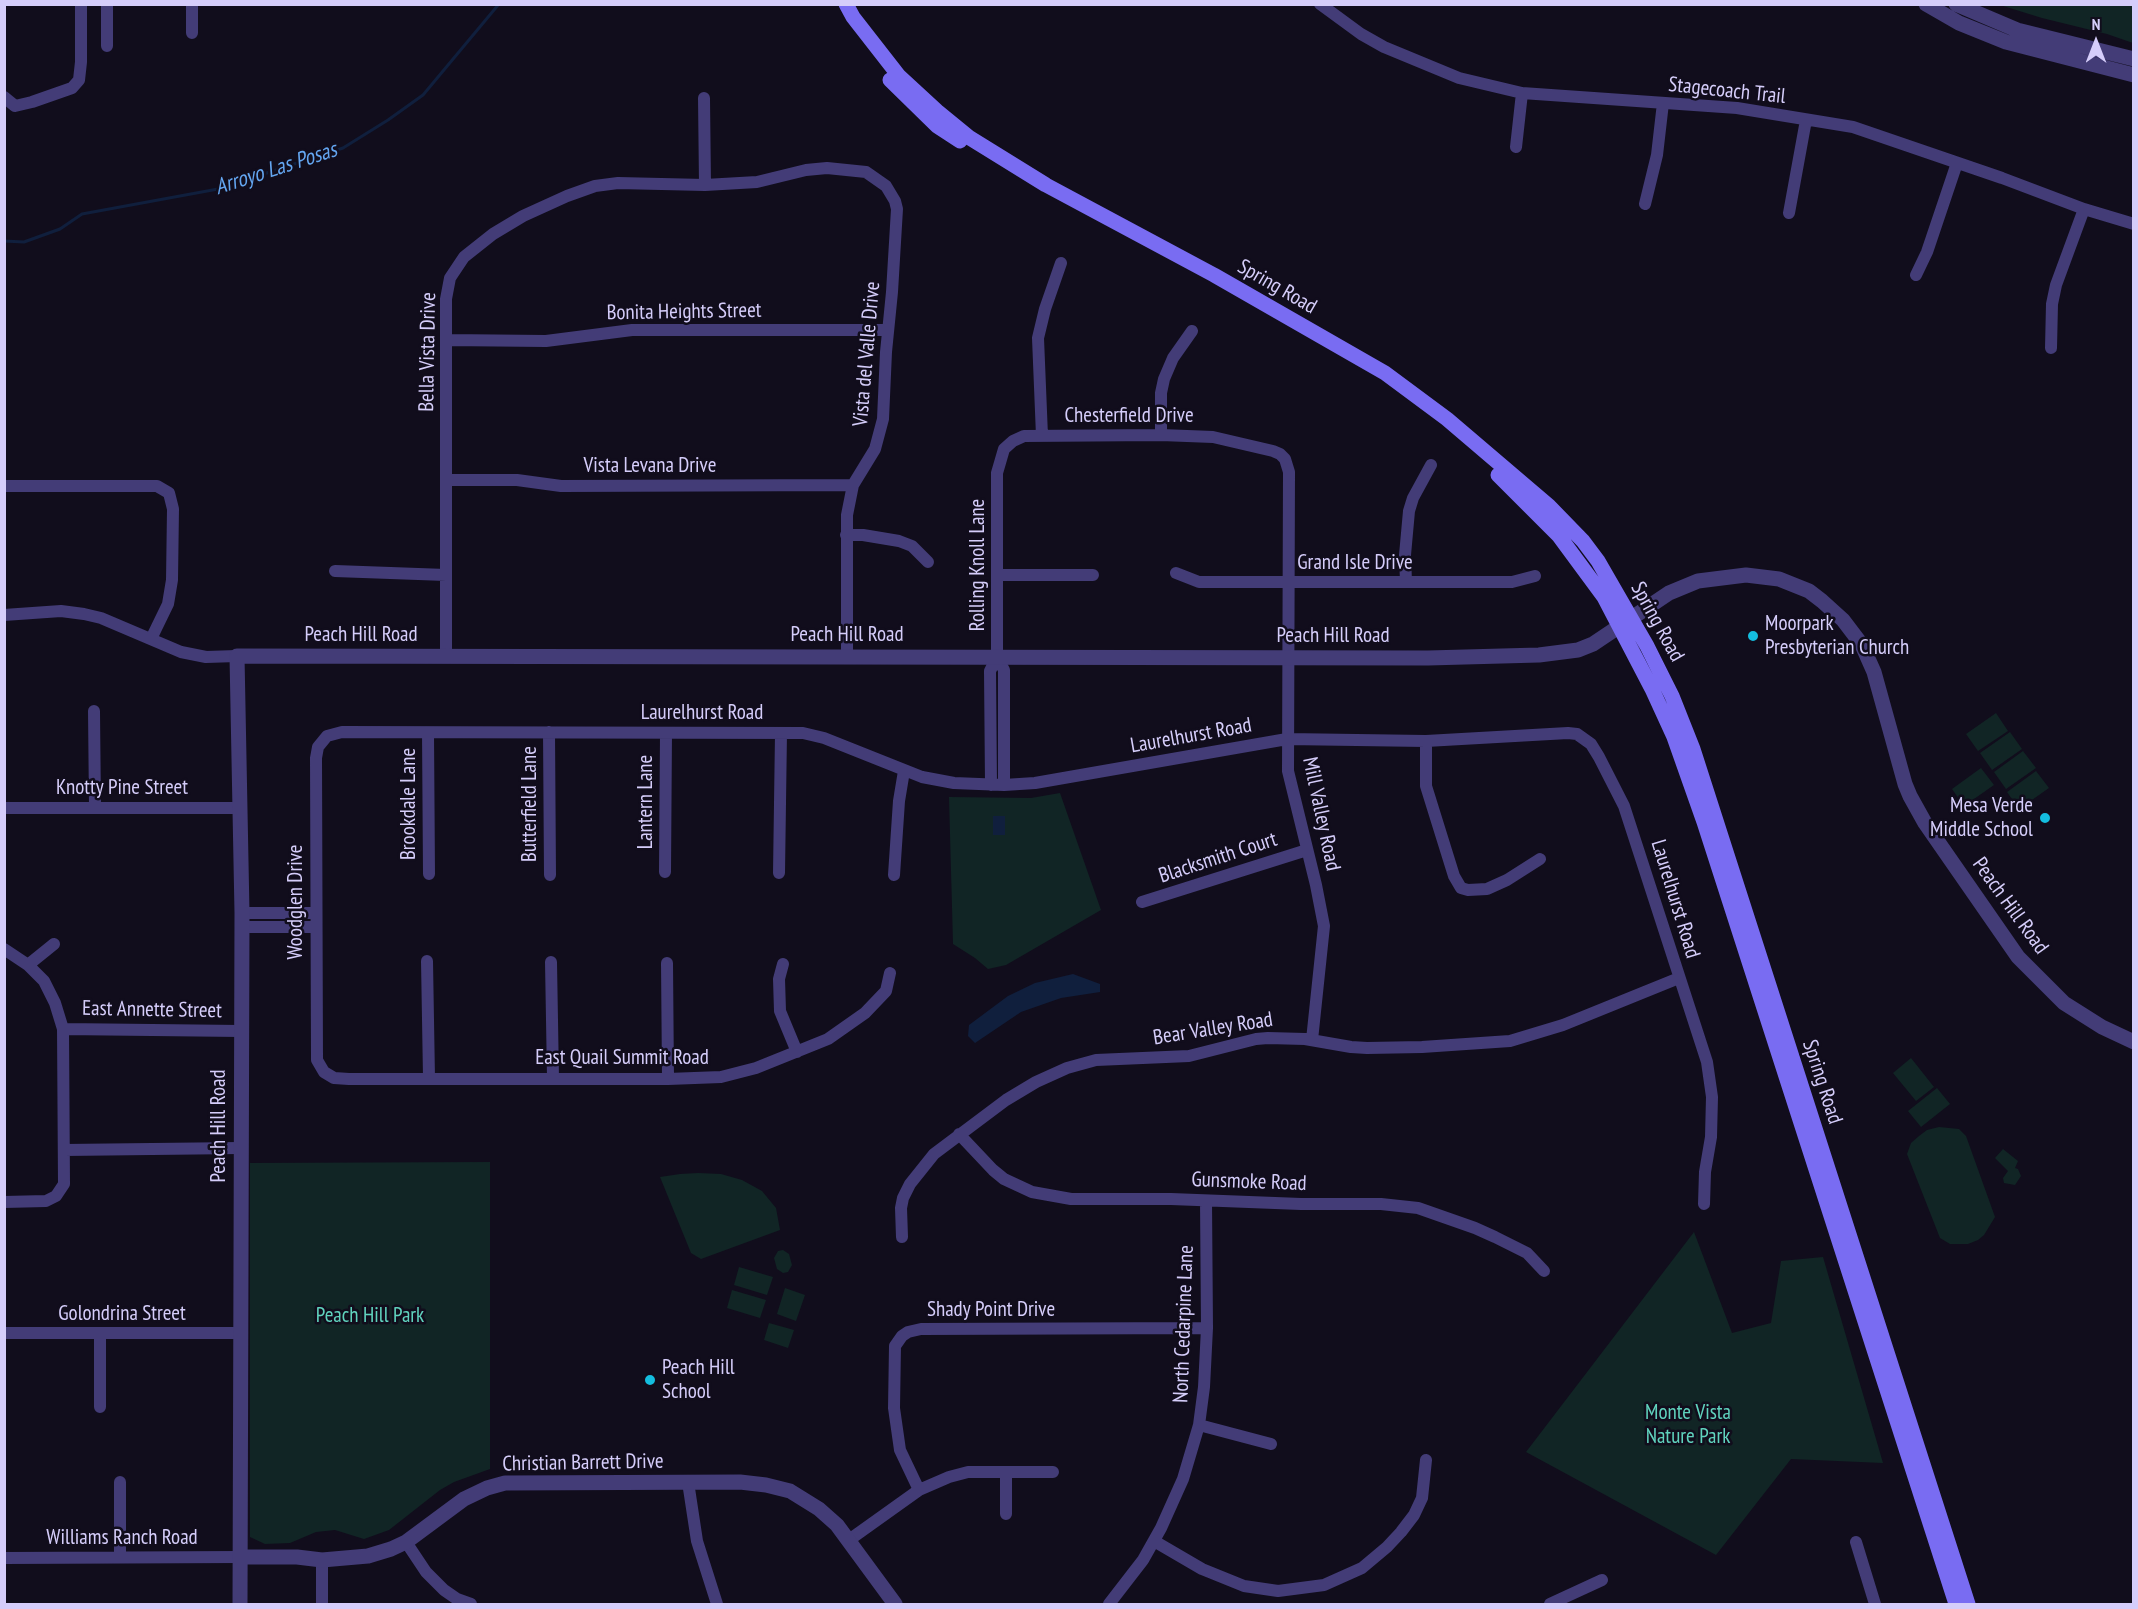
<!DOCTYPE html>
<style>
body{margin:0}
#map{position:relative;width:2138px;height:1609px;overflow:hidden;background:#110d1c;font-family:"PT Sans Narrow",sans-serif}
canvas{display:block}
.frame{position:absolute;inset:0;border:6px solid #d5cdfa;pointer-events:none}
.north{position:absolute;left:2066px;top:12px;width:60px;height:60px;-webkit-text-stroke:4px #110d1c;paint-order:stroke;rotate:0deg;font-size:16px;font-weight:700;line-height:24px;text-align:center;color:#d5cdfa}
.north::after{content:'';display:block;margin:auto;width:21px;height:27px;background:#d5cdfa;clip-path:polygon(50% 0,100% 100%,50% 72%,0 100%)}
</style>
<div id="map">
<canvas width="2138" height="1609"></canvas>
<div class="frame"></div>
<div class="north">N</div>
</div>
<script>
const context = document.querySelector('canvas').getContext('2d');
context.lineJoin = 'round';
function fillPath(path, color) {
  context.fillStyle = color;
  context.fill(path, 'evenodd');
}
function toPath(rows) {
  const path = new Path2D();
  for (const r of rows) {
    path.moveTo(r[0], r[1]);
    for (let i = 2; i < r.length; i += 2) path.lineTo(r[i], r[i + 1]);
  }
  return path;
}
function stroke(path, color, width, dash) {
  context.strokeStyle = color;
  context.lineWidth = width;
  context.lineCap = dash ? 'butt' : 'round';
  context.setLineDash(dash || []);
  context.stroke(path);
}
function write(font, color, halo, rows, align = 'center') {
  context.font = font + ' "PT Sans Narrow",sans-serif';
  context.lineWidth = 5;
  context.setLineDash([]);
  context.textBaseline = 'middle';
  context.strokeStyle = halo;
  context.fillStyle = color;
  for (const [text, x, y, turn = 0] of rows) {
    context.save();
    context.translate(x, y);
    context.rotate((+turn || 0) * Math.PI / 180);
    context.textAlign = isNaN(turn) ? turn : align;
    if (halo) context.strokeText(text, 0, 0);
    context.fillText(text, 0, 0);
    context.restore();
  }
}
const green = toPath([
 [2000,5,2133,5,2133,43,2107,34,2042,18],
 [1996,713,2008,731,1978,751,1966,734],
 [2010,732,2022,749,1992,770,1980,753],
 [2023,751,2036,768,2006,789,1994,772],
 [1981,768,1994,785,1964,806,1952,789],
 [2036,771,2049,788,2019,809,2007,792],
 [1060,793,1101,910,1006,965,988,969,975,958,953,944,949,797,1031,798],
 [1911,1058,1934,1087,1916,1101,1893,1073],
 [1937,1088,1950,1104,1921,1127,1908,1111],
 [1939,1127,1959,1129,1966,1136,1995,1217,1984,1235,1978,1240,1968,1244,1950,1244,1940,1238,1907,1154,1911,1143,1919,1136,1927,1130],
 [2003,1149,2018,1161,2015,1168,2018,1169,2021,1176,2015,1185,2004,1183,2003,1178,2008,1171,1995,1158],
 [490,1162,490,1469,454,1482,440,1490,389,1530,364,1539,335,1530,316,1532,290,1543,265,1544,250,1537,250,1163],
 [698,1173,721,1174,742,1180,762,1191,776,1208,780,1230,701,1259,691,1253,660,1177,680,1174],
 [1694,1232,1732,1333,1771,1323,1781,1261,1823,1257,1883,1463,1791,1459,1716,1555,1526,1452],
 [783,1250,789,1254,792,1265,788,1272,783,1273,777,1269,774,1258,778,1251],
 [739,1267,773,1277,767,1295,734,1285],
 [785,1288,805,1295,796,1321,777,1314],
 [732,1290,766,1300,760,1318,727,1308],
 [769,1323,794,1330,788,1348,764,1340]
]);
const water = toPath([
 [993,816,1005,816,1005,835,993,835],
 [1073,974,1100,984,1100,992,1061,998,1021,1012,975,1043,968,1036,969,1025,1008,996,1035,983]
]);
const stream = toPath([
 [4,241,24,242,60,229,82,214,218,189,343,148,388,120,423,95,499,4]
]);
const minor = toPath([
 [1320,4,1361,34,1384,47,1459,78,1522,93,1737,108,1853,127,2002,178,2084,209,2134,224],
 [192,33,192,4],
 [107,46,107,4],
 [4,97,15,106,32,102,72,88,79,80,81,62,81,4],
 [704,98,705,185],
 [1516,147,1522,93],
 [1645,204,1657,155,1663,103],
 [1789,213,1806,120],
 [1916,275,1927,252,1957,163],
 [446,340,546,341,632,330,888,330],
 [2051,348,2052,304,2056,285,2084,209],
 [1161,435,1161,393,1164,379,1173,358,1192,331],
 [1042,436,1038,338,1045,309,1061,263],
 [447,480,517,480,561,486,853,485],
 [4,486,157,486,169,493,173,509,172,580,168,604,151,639],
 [846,535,863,535,899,541,912,546,928,562],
 [335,571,446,575],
 [1176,573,1199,582,1512,582,1535,576],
 [997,575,1093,575],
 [1406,582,1405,555,1409,511,1413,498,1431,465],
 [4,615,61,611,84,614,101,618,181,652,206,657,237,656],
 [446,657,446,299,450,278,464,257,493,234,523,216,567,196,595,186,618,183,705,185,757,182,806,170,827,168,866,172,886,186,895,201,897,209,892,292,886,352,883,419,875,449,853,485,847,515,847,656],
 [94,711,95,808],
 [549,732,550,875],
 [428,733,429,874],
 [1426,741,1426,786,1454,876,1461,888,1468,890,1487,889,1507,880,1540,859],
 [991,785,990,671,997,657],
 [1004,785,1004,670,997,657,997,473,1004,449,1013,441,1024,436,1161,435,1213,437,1273,451,1280,454,1285,459,1289,472,1288,771,1316,885,1324,926,1312,1040],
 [4,808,239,808],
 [665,872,666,733],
 [779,873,781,733],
 [894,875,899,801,904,771],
 [1142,902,1307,850],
 [242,913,316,913],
 [242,927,316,927],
 [4,949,28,965,44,981,55,1003,63,1029,64,1184,56,1196,46,1201,4,1202],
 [427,961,429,1078],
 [551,962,553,1078],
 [667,963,668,1079],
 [783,964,779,979,780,1011,797,1052],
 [28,965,54,944],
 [890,973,886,991,865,1013,828,1039,756,1068,721,1077,668,1079,349,1079,334,1078,324,1072,317,1060,316,758,318,747,327,736,342,732,803,733,824,738,922,777,954,783,1004,785,1035,783,1287,739,1426,741,1568,733,1577,734,1591,744,1599,757,1624,806,1707,1062,1712,1097,1711,1137,1705,1172,1704,1204],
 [63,1029,241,1031],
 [959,1134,993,1170,1004,1179,1032,1192,1071,1199,1171,1199,1301,1204,1381,1204,1418,1208,1475,1228,1495,1237,1527,1253,1544,1271],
 [64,1150,240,1148],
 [902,1237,901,1208,903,1198,910,1184,934,1154,1006,1100,1036,1082,1067,1068,1096,1060,1189,1056,1256,1039,1268,1038,1305,1039,1351,1047,1367,1048,1422,1047,1510,1041,1563,1025,1679,978],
 [4,1333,240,1333],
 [100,1334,100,1407],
 [1199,1425,1271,1444],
 [1006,1472,1006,1514],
 [120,1482,120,1557],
 [688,1482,697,1541,717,1604],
 [919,1490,900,1450,894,1408,895,1346,902,1336,908,1332,921,1329,1207,1328],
 [849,1540,919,1490,949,1477,968,1472,1053,1472],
 [1154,1541,1202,1569,1244,1586,1278,1591,1324,1585,1362,1568,1387,1547,1401,1532,1414,1515,1422,1498,1426,1460],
 [406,1542,426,1572,444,1590,457,1599,471,1604],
 [1856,1542,1875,1604],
 [4,1558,241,1557],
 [322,1560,322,1604],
 [1109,1604,1143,1560,1161,1528,1183,1479,1199,1425,1204,1387,1207,1328,1206,1201],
 [1550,1604,1602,1580]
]);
const tertiary = toPath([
 [1926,4,1959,23,2006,42,2134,75],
 [1956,4,2017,30,2134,59],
 [241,1557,297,1557,322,1560,368,1556,391,1549,406,1542,464,1499,487,1488,505,1483,740,1482,766,1485,790,1491,819,1509,837,1525,895,1604],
 [240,1604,242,913,237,656,1428,658,1539,655,1578,650,1593,644,1669,593,1698,581,1746,575,1779,579,1809,591,1822,601,1843,620,1862,645,1874,672,1905,784,1910,796,1925,823,2018,957,2064,1003,2102,1027,2134,1042]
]);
const secondary = toPath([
 [846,4,853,17,899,76,937,111,970,138,1046,185,1214,275,1385,373,1447,419,1549,506,1583,541,1598,561,1647,646,1672,696,1693,749,1968,1604],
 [890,80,937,126,960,141],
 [1498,475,1559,536,1604,597,1652,689,1674,737,1704,822,1956,1604]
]);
const markers = [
 [1753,636,6,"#14bddf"],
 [2045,818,6,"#14bddf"],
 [650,1380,6,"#14bddf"]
];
const streetNames = [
 ["Stagecoach Trail",1727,91,6],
 ["Spring Road",1277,287,30],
 ["Bonita Heights Street",684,312,-1],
 ["Bella Vista Drive",428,352,-89],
 ["Vista del Valle Drive",867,354,-85],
 ["Chesterfield Drive",1129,416],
 ["Vista Levana Drive",650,466],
 ["Grand Isle Drive",1355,563],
 ["Rolling Knoll Lane",978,565,-90],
 ["Spring Road",1657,622,61],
 ["Peach Hill Road",361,635],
 ["Peach Hill Road",847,635],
 ["Peach Hill Road",1333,636],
 ["Laurelhurst Road",702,713],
 ["Laurelhurst Road",1191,736,-10],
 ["Knotty Pine Street",122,788],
 ["Lantern Lane",646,802,-90],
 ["Brookdale Lane",409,804,-90],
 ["Butterfield Lane",530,804,-90],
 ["Mill Valley Road",1321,814,78],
 ["Blacksmith Court",1218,858,-18],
 ["Laurelhurst Road",1675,899,73],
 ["Woodglen Drive",296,902,-90],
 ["Peach Hill Road",2010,906,54],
 ["East Annette Street",152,1010,1],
 ["Bear Valley Road",1213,1029,-9],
 ["East Quail Summit Road",622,1058],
 ["Spring Road",1822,1082,72],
 ["Peach Hill Road",219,1126,-90],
 ["Gunsmoke Road",1249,1182,2],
 ["Shady Point Drive",991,1310],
 ["Golondrina Street",122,1314],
 ["North Cedarpine Lane",1184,1324,-88],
 ["Christian Barrett Drive",583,1463,-1],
 ["Williams Ranch Road",122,1538]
];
const poiNames = [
 ["Moorpark",1765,624],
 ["Presbyterian Church",1765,648],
 ["Mesa Verde",2033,806,"right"],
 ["Middle School",2033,830,"right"],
 ["Peach Hill",662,1368],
 ["School",662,1392]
];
const parkNames = [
 ["Peach Hill Park",370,1316],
 ["Monte Vista",1688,1413],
 ["Nature Park",1688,1437]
];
const waterNames = [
 ["Arroyo Las Posas",276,169,-18]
];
fillPath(green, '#112525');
fillPath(water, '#101f3d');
stroke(stream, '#101f3d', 3);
stroke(minor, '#433c77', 12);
stroke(tertiary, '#433c77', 15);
stroke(secondary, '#796cf2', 15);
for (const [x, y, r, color] of markers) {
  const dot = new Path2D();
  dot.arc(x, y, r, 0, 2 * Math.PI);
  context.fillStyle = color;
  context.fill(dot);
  stroke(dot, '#110d1c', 2);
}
write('21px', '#d5cdfa', '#110d1c', streetNames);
write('21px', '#d5cdfa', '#110d1c', poiNames, 'left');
write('21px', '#60d3be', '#110d1c', parkNames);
write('italic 22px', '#64a6f1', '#110d1c', waterNames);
</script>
